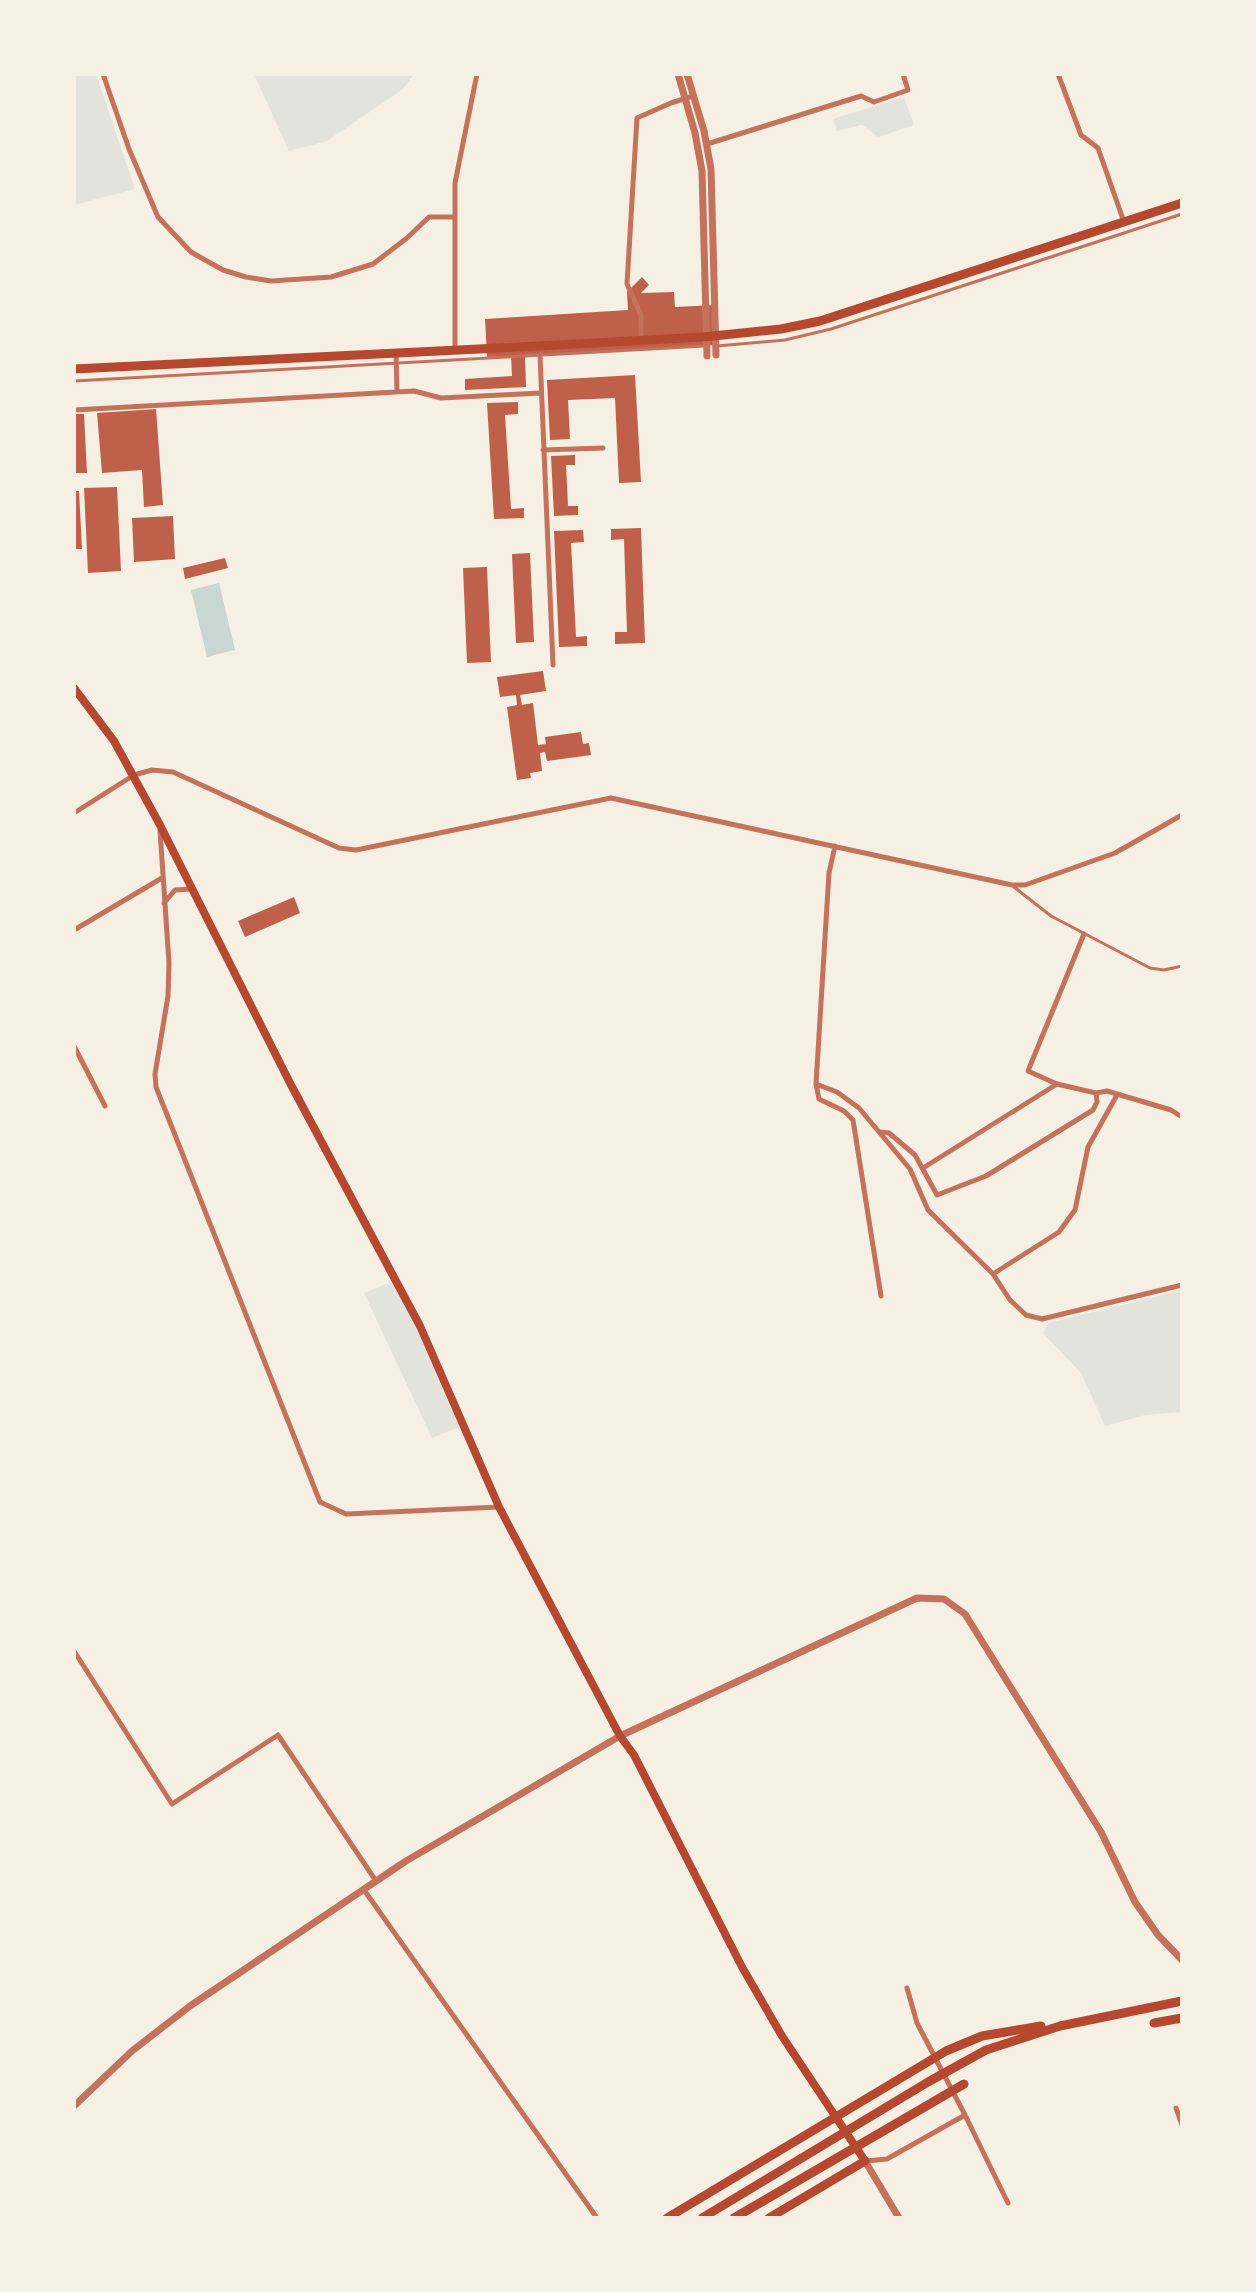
<!DOCTYPE html>
<style>
body{margin:0}
#map{position:relative;width:1256px;height:2292px;overflow:hidden;background:#f6efe4;font-family:Literata,serif}
canvas{display:block}
.frame{position:absolute;inset:0;border:76px solid #f6efe4;pointer-events:none}
</style>
<div id="map">
<canvas width="1256" height="2292"></canvas>
<div class="frame"></div>
</div>
<script>
const context = document.querySelector('canvas').getContext('2d');
context.lineJoin = 'round';
function fillPath(path, color) {
  context.fillStyle = color;
  context.fill(path, 'evenodd');
}
function toPath(rows) {
  const path = new Path2D();
  for (const r of rows) {
    path.moveTo(r[0], r[1]);
    for (let i = 2; i < r.length; i += 2) path.lineTo(r[i], r[i + 1]);
  }
  return path;
}
function stroke(path, color, width, dash) {
  context.strokeStyle = color;
  context.lineWidth = width;
  context.lineCap = dash ? 'butt' : 'round';
  context.setLineDash(dash || []);
  context.stroke(path);
}
const green = toPath([
 [74,74,96,74,135,189,74,205],
 [254,74,414,74,403,89,327,141,289,151],
 [904,97,914,125,878,137,862,125,837,131,833,119],
 [391,1282,409,1312,459,1427,432,1438,364,1293],
 [1182,1290,1182,1412,1145,1415,1105,1426,1081,1373,1043,1333,1048,1323]
]);
const water = toPath([
 [219,583,235,650,207,657,191,590]
]);
const building = toPath([
 [642,277,649,285,641,293,674,292,675,307,714,305,717,345,525,355,526,387,465,390,465,379,512,376,511,356,487,357,485,319,628,310,627,292],
 [635,375,641,482,619,483,615,398,568,400,570,439,550,440,547,380],
 [518,402,518,414,505,415,511,509,524,508,524,518,494,519,487,403],
 [156,409,163,505,144,507,142,470,102,473,97,413],
 [74,414,84,414,87,473,74,473],
 [575,455,575,465,566,465,568,506,578,506,578,515,554,516,551,456],
 [117,487,121,571,88,573,84,488],
 [74,491,79,491,82,549,74,549],
 [173,516,175,559,134,562,132,518],
 [641,528,645,643,615,644,615,632,627,632,624,539,611,540,611,529],
 [583,530,584,542,571,543,576,637,587,636,587,646,559,647,554,531],
 [530,553,534,642,516,643,512,554],
 [225,558,228,568,185,579,183,568],
 [487,567,491,662,467,663,463,568],
 [543,671,546,691,520,695,522,705,533,703,538,745,546,744,545,737,581,732,583,744,589,743,591,755,547,761,545,752,540,753,542,771,530,773,531,778,517,780,507,707,517,705,516,695,500,697,497,677],
 [294,897,300,913,245,937,238,921]
]);
const service = toPath([
 [717,346,785,340,831,329,1182,214],
 [74,381,705,346],
 [1014,887,1051,916,1150,968,1164,970,1182,966]
]);
const minor = toPath([
 [103,74,129,149,158,217,191,252,223,270,246,277,271,281,331,277,373,264,407,238,429,217,455,217],
 [1058,74,1081,135,1098,148,1124,222],
 [707,144,861,96,874,102,908,90,903,74],
 [641,339,641,315,627,284,637,118,671,103,693,96],
 [455,349,455,183,477,74],
 [396,353,397,392],
 [540,355,553,665],
 [74,410,414,391,441,398,541,393],
 [543,450,603,448],
 [74,813,134,775,152,770,173,772,339,848,356,850,611,798,1012,885,1025,885,1115,853,1182,815],
 [160,830,169,963,168,996,155,1074,156,1087,320,1502,346,1514,499,1507],
 [835,846,829,873,816,1084,819,1099,844,1111,853,1120,881,1296],
 [164,903,175,890,191,889],
 [74,930,162,878],
 [1084,934,1028,1071,1057,1084,1096,1093,1107,1091,1171,1110,1182,1117],
 [74,1046,105,1106],
 [816,1084,837,1092,859,1108,910,1169,928,1210,993,1274,1010,1300,1026,1315,1042,1319,1182,1285],
 [880,1132,889,1133,915,1155,937,1195,986,1176,1093,1110,1097,1102,1096,1093],
 [923,1168,1057,1084],
 [993,1274,1059,1232,1075,1210,1088,1147,1117,1095],
 [74,1651,172,1804,278,1735,376,1881],
 [364,1890,597,2218],
 [907,1988,917,2023,965,2115],
 [1176,2108,1182,2125],
 [866,2161,887,2159,965,2115,1008,2203]
]);
const tertiary = toPath([
 [678,74,695,133,702,171,707,356],
 [687,74,704,131,711,169,716,355],
 [74,2106,132,2051,190,2006,406,1861,620,1736,917,1598,944,1599,965,1614,1101,1832,1135,1902,1158,1935,1182,1960],
 [865,2161,899,2218]
]);
const secondary = toPath([
 [74,688,114,741,160,825,290,1083,420,1326,499,1507,620,1736,634,1755,742,1967,782,2036,865,2161]
]);
const primary = toPath([
 [74,369,539,346,703,337,781,329,820,321,1182,203]
]);
const trunk = toPath([
 [1154,2023,1182,2018],
 [667,2218,946,2051,982,2036,1041,2026],
 [702,2218,928,2082,986,2050,1060,2026,1182,2001],
 [734,2218,964,2084],
 [769,2218,865,2161]
]);
fillPath(green, '#e2e4dc');
fillPath(water, '#c9d6d2');
fillPath(building, '#bf614a');
stroke(service, '#c5725c', 3);
stroke(minor, '#c5725c', 5);
stroke(tertiary, '#c5725c', 7);
stroke(secondary, '#b5482f', 8);
stroke(primary, '#b5482f', 9);
stroke(trunk, '#b5482f', 9);
</script>
